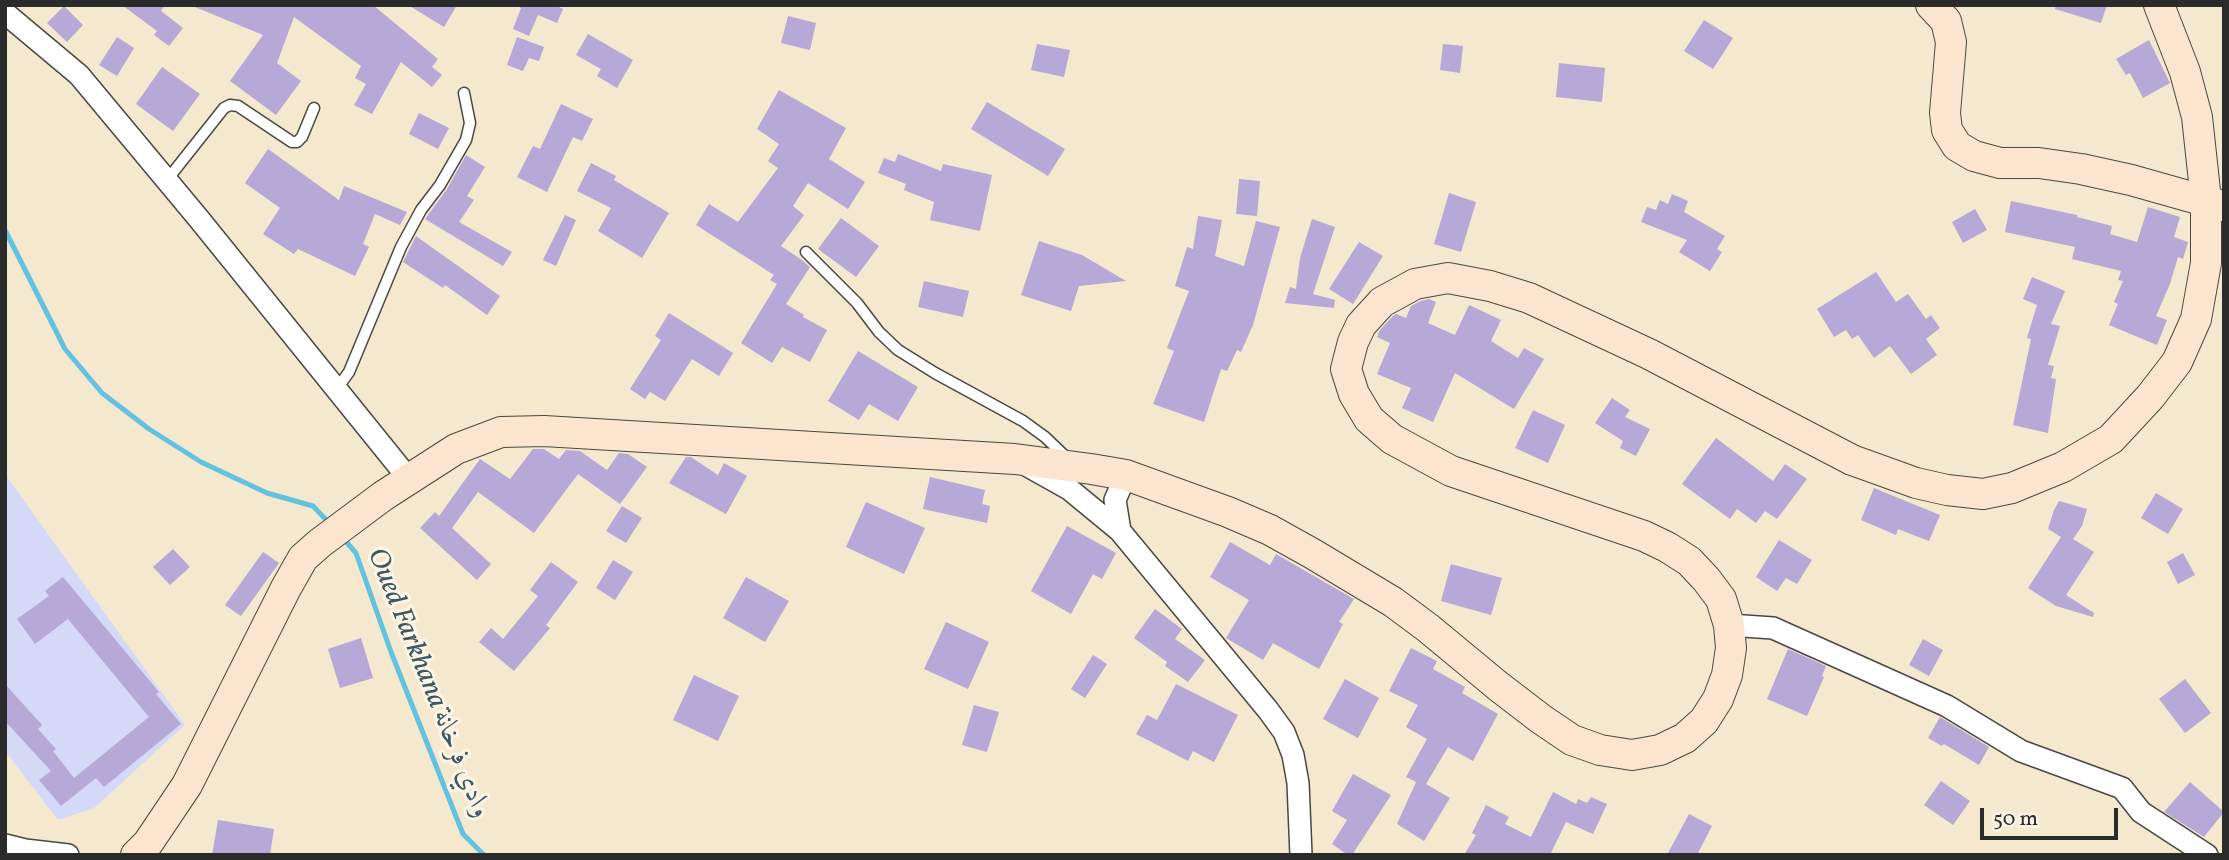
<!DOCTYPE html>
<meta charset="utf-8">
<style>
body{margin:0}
#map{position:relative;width:2229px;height:860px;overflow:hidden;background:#f4e8ce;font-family:Vollkorn,serif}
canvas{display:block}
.frame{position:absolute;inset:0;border:7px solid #2b2b2b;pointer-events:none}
.scale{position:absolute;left:1980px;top:808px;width:138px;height:32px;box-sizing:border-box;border:4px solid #2b2b2b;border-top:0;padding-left:9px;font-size:21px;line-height:24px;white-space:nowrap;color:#2b2b2b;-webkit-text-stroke:5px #fcf5e5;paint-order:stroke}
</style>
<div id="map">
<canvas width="2229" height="860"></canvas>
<div class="frame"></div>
<div class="scale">50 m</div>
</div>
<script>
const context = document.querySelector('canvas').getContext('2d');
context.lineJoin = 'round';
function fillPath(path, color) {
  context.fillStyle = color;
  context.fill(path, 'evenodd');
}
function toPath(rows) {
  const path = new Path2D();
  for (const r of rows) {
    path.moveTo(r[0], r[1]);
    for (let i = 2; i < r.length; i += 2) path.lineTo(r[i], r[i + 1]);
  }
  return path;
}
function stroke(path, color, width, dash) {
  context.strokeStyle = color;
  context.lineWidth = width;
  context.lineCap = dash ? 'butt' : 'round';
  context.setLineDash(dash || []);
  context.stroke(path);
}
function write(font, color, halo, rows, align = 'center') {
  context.font = font + ' Vollkorn,Amiri,serif';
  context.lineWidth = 6;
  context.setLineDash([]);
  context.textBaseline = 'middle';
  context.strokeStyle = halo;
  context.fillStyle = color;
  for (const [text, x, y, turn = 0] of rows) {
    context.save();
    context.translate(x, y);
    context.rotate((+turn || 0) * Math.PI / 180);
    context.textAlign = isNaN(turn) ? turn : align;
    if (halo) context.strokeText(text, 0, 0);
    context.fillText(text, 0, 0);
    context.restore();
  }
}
const built = toPath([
 [5,474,185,725,94,808,58,820,5,751]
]);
const stream = toPath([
 [5,230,65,349,102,393,149,429,201,462,267,493,313,506,331,525],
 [342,537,356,553,391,652,463,834,484,855]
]);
const building = toPath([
 [122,5,165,5,161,11,183,28,169,46,154,35,157,31],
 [190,5,373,5,438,59,432,67,442,75,432,87,401,62,372,114,354,105,366,84,355,78,361,66,294,17,277,63,301,81,276,115,230,81,263,35],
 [408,5,457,5,444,27],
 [516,5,555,5,563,9,557,23,538,15,529,36,513,29,521,8],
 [2056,5,2107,5,2101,23,2055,9],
 [64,6,83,25,67,42,47,23],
 [788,16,816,23,810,50,781,43],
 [1704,20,1733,38,1713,69,1684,51],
 [588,34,633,60,617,88,597,76,601,69,576,55],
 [117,37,134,48,117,76,99,65],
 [517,37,544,47,539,61,529,58,523,71,507,65],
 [2149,40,2170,83,2143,98,2130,73,2126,75,2116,59],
 [1037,44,1070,50,1064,77,1031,70],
 [1443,44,1463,46,1460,73,1440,70],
 [1559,63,1605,68,1602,102,1556,97],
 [162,67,200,94,173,131,136,104],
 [779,90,846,128,829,159,865,182,848,209,808,183,793,206,804,215,781,246,802,260,810,267,786,304,804,315,803,317,827,330,810,362,782,347,772,363,741,343,777,284,770,280,774,275,696,225,709,204,738,222,778,168,768,161,779,144,757,129],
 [987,102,1065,149,1048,176,971,129],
 [561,104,593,119,582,141,573,137,547,192,517,177,533,146,540,149],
 [419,113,449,128,438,149,409,134],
 [268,149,339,200,344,186,407,212,400,225,375,214,363,244,369,247,355,276,298,249,294,254,263,234,280,208,245,183],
 [898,154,941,171,943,164,992,175,980,231,930,220,934,202,904,190,906,184,878,173,884,158,895,162],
 [466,155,485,167,467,196,474,200,459,222,512,252,503,266,425,219,447,189],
 [591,163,616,176,614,180,669,213,642,258,598,231,611,208,577,191],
 [1239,179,1260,181,1257,216,1236,214],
 [1449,193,1476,202,1461,252,1434,244],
 [1672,194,1688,201,1684,212,1725,236,1717,249,1722,252,1710,271,1679,252,1687,240,1641,222,1647,207,1656,210,1660,200,1668,204],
 [2011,201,2077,215,2077,217,2112,226,2110,234,2137,242,2148,207,2180,217,2174,237,2188,242,2183,259,2178,257,2170,284,2156,316,2167,320,2157,345,2109,325,2118,304,2114,302,2123,281,2118,280,2121,271,2072,259,2075,247,2005,232],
 [1975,209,1987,230,1963,243,1952,222],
 [565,215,576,220,556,266,543,260],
 [1198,216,1222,220,1215,256,1244,266,1256,221,1280,227,1253,325,1241,352,1237,350,1227,371,1221,369,1204,422,1153,404,1174,351,1167,348,1189,291,1175,286,1187,247,1193,249],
 [841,218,879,246,856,277,818,249],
 [1312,219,1335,227,1313,294,1335,300,1334,308,1285,303,1290,287,1296,289,1300,258],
 [416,236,500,296,487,315,445,285,443,288,403,262],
 [1039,241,1082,255,1126,281,1079,286,1071,311,1021,295],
 [1359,242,1383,256,1353,304,1329,289],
 [1876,272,1896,302,1908,294,1926,319,1931,315,1940,328,1926,339,1937,355,1911,374,1890,346,1874,358,1858,335,1852,339,1846,330,1834,337,1817,309],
 [2032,277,2065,291,2051,324,2060,326,2048,365,2054,366,2051,378,2056,379,2048,433,2013,425,2031,339,2027,338,2037,305,2023,299],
 [924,281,969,291,963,317,918,307],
 [1429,299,1436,302,1428,323,1455,335,1469,305,1501,320,1491,341,1518,358,1524,348,1544,359,1514,409,1455,373,1433,422,1402,408,1411,388,1377,374,1390,343,1377,337,1380,330,1393,316,1396,314,1406,318,1411,306,1421,301],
 [669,313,733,353,719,376,692,359,665,401,650,392,645,399,630,389,661,340,655,336],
 [858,351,918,387,898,421,869,404,859,420,828,401],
 [1612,398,1630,410,1625,417,1650,429,1636,456,1620,448,1623,441,1595,423],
 [1533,410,1565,425,1548,463,1515,448],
 [1716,438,1773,481,1785,464,1807,479,1777,519,1765,511,1756,523,1737,509,1730,519,1682,484],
 [533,449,544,449,559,459,566,450,580,451,607,470,619,453,628,454,647,467,620,504,578,474,534,533,478,492,452,528,491,564,477,580,420,528,435,512,439,516,480,459,510,479],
 [686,457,691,457,718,475,724,463,747,476,726,514,669,483],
 [930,477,985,490,982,504,990,506,987,523,923,509],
 [1874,488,1940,515,1929,541,1898,529,1896,535,1861,520],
 [2156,493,2183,509,2168,534,2141,518],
 [2059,501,2087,509,2082,526,2073,539,2094,552,2066,595,2094,613,2093,617,2056,606,2028,588,2061,537,2048,529,2054,510],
 [866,502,925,528,904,574,846,547],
 [622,506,642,518,626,543,606,531],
 [1067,526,1116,553,1102,579,1093,574,1071,614,1031,591],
 [1779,540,1812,560,1797,584,1786,578,1777,591,1756,577],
 [1230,542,1270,565,1276,554,1354,599,1339,622,1343,624,1319,669,1273,643,1263,660,1226,638,1249,600,1210,577],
 [173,549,190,567,170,585,153,567],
 [263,552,279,563,241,616,225,605],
 [2183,553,2195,575,2178,584,2167,562],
 [613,560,633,572,615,600,596,588],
 [551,562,578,582,546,625,550,628,514,671,479,642,491,628,503,639,538,596,530,590],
 [1451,564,1502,578,1491,615,1441,601],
 [63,577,159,692,156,694,181,724,104,787,96,778,61,806,39,780,51,771,5,721,5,684,42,725,38,729,56,749,53,751,74,778,149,717,68,619,35,644,17,619,49,596,45,591],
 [746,577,789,601,765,642,723,618],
 [1155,609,1182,629,1175,639,1205,660,1188,682,1165,666,1167,662,1134,638],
 [946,622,989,642,968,689,924,669],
 [361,638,373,678,340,688,328,649],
 [1923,639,1943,650,1929,676,1909,665],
 [1411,648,1437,661,1433,669,1465,687,1462,693,1498,714,1473,761,1448,747,1426,784,1450,798,1424,841,1397,824,1416,782,1406,777,1427,739,1406,727,1418,705,1389,691],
 [1788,649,1826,666,1822,676,1824,677,1807,716,1767,699],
 [1093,655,1107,664,1085,698,1071,689],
 [694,675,739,696,718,741,673,720],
 [1345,679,1379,698,1358,738,1323,719],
 [2185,679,2211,713,2185,733,2159,699],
 [1176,684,1238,715,1214,762,1193,751,1188,761,1136,734,1147,715,1157,720],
 [974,705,999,712,987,752,962,745],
 [1940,717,1989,747,1979,765,1944,744,1942,746,1928,738],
 [1353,774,1391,795,1352,855,1348,855,1332,844,1347,820,1332,811],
 [1941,781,1970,801,1953,825,1924,805],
 [2190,782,2224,812,2204,837,2164,812],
 [1553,792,1576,804,1578,799,1587,803,1591,797,1607,804,1593,834,1566,822,1550,855,1464,855,1476,835,1472,833,1486,805,1509,817,1505,824,1531,837],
 [1689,814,1712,826,1697,855,1667,855],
 [218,820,274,829,270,855,212,855]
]);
const lane = toPath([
 [167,180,224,108,230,105,238,106,292,142,297,142,302,137,314,108],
 [806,252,857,303,879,332,898,350,935,373,1023,421,1045,437,1067,458],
 [336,390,349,372,401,247,421,210,440,185,466,140,470,123,464,93]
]);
const street = toPath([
 [5,13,79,75,199,219,409,479],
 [1028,466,1069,489,1120,531],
 [1126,475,1115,500,1120,531,1268,710,1284,732,1293,755,1298,783,1301,855],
 [1729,625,1773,628,1947,706,2021,751,2122,788,2141,812,2207,855],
 [5,845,25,850,68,855]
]);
const secondary = toPath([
 [1931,5,1946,21,1951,42,1945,113,1947,130,1957,146,1974,156,2000,163,2039,163,2081,169,2131,180,2223,206],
 [136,855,148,843,187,785,286,588,303,558,320,543,383,496,456,449,501,432,544,431,1015,459,1091,469,1126,475,1228,512,1270,530,1313,554,1393,602,1428,628,1498,686,1541,719,1572,740,1600,750,1632,755,1660,750,1685,738,1704,721,1718,699,1727,675,1731,648,1729,625,1721,599,1706,579,1689,561,1667,547,1644,536,1451,471,1392,439,1369,419,1354,394,1346,369,1353,342,1361,325,1382,302,1415,284,1448,278,1490,286,1529,298,1649,354,1852,460,1916,483,1947,490,1983,494,2012,488,2063,467,2111,439,2150,397,2177,362,2196,319,2206,263,2206,200,2197,117,2185,72,2159,5]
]);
const waterNames = [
 ["Oued Farkhana وادي فرخانة",427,684,68]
];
fillPath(built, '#d6d8f8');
stroke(stream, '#62c2e0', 5);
fillPath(building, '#b6a8d7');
stroke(lane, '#494743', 13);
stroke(street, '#494743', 24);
stroke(secondary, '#494743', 32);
stroke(lane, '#fff', 10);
stroke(street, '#fff', 21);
stroke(secondary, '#fce5cf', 30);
write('italic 28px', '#3c5861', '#fcf5e5', waterNames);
</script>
